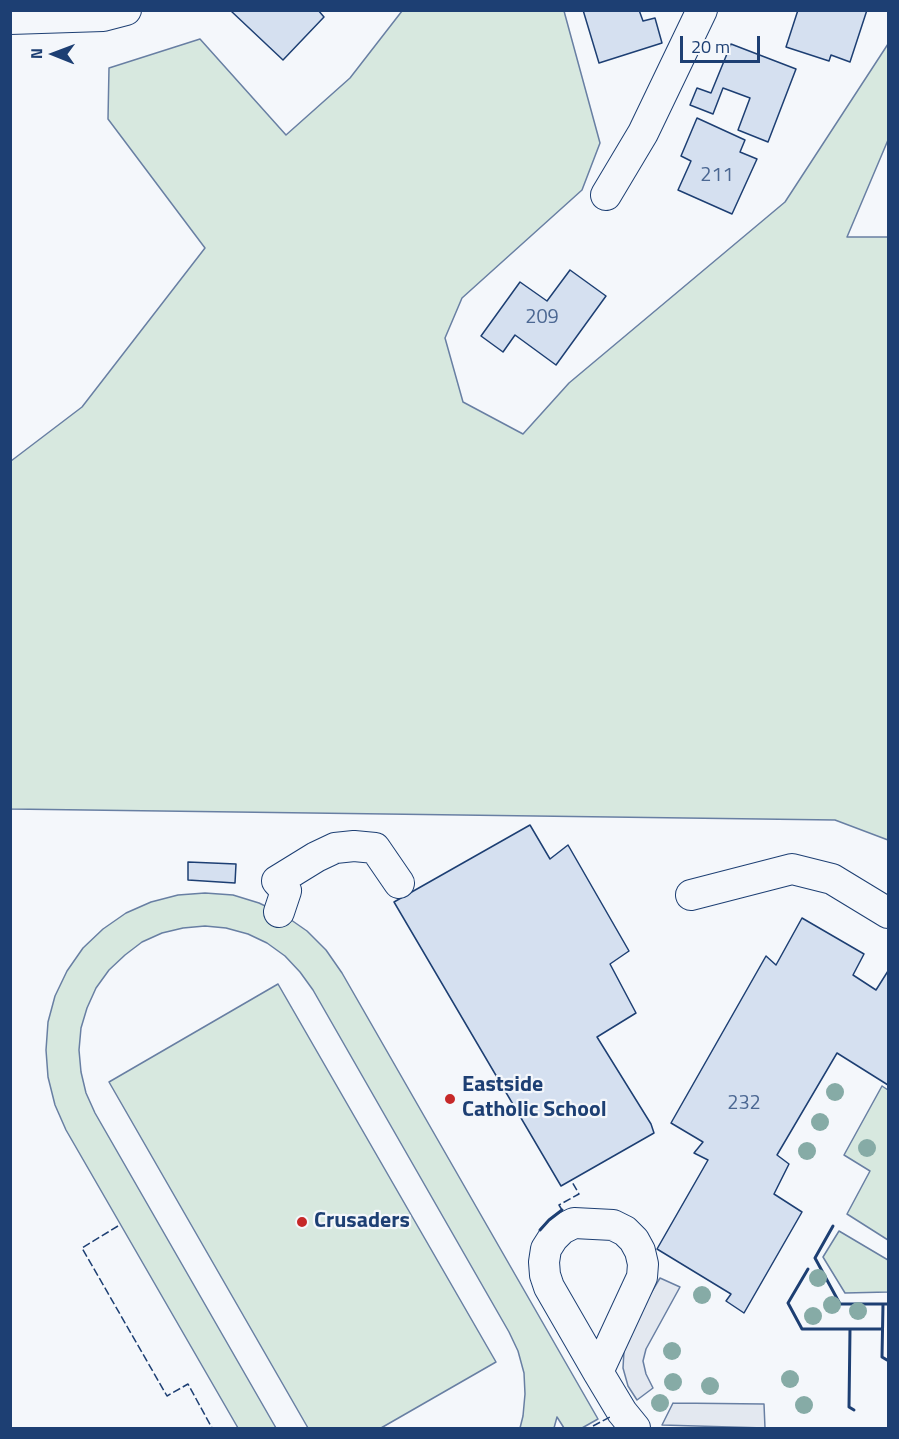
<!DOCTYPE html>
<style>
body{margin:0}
#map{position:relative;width:899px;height:1439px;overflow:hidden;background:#f4f7fb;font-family:"Titillium Web",sans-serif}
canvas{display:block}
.frame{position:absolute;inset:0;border:12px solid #1d3f73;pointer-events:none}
.north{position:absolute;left:24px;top:24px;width:60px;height:60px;-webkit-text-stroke:4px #f4f7fb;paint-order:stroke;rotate:271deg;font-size:16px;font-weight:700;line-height:24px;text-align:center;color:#1d3f73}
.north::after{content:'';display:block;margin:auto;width:21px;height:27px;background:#1d3f73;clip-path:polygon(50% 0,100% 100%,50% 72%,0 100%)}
.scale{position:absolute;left:680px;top:36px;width:80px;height:27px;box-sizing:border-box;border:3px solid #1d3f73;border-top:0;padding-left:8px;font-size:18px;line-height:21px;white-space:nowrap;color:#1d3f73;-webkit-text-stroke:4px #f4f7fb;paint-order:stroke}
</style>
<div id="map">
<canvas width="899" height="1439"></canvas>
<div class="frame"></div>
<div class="north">N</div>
<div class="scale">20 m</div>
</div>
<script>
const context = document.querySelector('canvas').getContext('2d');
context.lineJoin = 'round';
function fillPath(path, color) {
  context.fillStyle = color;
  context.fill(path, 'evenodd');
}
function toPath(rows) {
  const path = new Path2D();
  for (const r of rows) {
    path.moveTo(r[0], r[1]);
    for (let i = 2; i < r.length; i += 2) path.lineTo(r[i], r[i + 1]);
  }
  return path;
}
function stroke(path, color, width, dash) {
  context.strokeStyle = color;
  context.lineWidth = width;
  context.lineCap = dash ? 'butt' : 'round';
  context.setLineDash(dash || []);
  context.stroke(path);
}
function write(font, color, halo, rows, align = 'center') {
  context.font = font + ' "Titillium Web",sans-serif';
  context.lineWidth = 4.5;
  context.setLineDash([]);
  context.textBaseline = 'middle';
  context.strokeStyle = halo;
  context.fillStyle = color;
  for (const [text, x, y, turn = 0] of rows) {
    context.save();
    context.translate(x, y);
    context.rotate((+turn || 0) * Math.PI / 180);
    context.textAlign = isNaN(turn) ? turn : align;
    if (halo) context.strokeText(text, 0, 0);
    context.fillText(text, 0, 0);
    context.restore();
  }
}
const green = toPath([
 [402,11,564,11,600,143,582,190,462,298,445,338,463,402,523,434,569,383,785,202,888,44,888,140,847,237,888,237,888,840,835,820,11,809,11,461,82,407,205,248,108,119,109,68,200,39,286,135,350,78,402,11],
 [205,893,233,895,259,903,284,915,307,931,326,950,342,973,598,1419,582,1428,564,1428,557,1417,554,1428,520,1428,523,1416,525,1394,524,1373,518,1351,509,1332,313,990,300,972,285,956,267,943,248,934,226,928,205,926,183,928,162,933,142,942,125,955,109,970,96,988,87,1008,81,1028,79,1050,81,1072,86,1093,95,1113,276,1428,238,1428,66,1130,55,1105,48,1077,46,1050,48,1022,55,996,67,971,83,948,103,929,126,913,151,902,178,895,205,893],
 [278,984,496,1362,381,1428,308,1428,109,1082,278,984],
 [882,1086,888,1090,888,1240,847,1214,870,1171,844,1155,882,1086],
 [839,1231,888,1260,888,1292,845,1293,823,1257,839,1231]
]);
const parking = toPath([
 [660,1278,680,1287,646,1349,643,1361,646,1374,653,1388,637,1400,628,1386,623,1368,624,1351,628,1331,660,1278],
 [673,1403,764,1404,765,1428,662,1425,673,1403]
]);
const building = toPath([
 [318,10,324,17,283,60,231,11,318,10],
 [583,10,639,10,643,21,655,18,662,43,599,63,583,10],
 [798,10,867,10,850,62,831,55,829,61,786,47,798,10],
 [731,44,796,69,768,142,738,130,750,98,723,88,713,114,690,105,697,88,711,93,731,44],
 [697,118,745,140,740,152,757,159,732,214,678,190,691,161,681,156,697,118],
 [570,270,606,296,556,365,515,335,503,352,481,336,520,282,547,301,570,270],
 [530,825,550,859,568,845,629,951,610,964,636,1013,597,1037,651,1124,654,1133,561,1186,394,902,530,825],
 [188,862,236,864,235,883,188,880,188,862],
 [802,918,864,954,853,975,876,990,888,971,888,1085,837,1053,777,1155,789,1164,774,1194,802,1212,744,1313,726,1301,731,1294,657,1249,708,1160,694,1153,703,1142,671,1123,766,956,776,965,802,918]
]);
const minor = toPath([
 [10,19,103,16,126,10],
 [606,195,643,133,702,10],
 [691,895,792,869,832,879,888,913],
 [279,912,286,891,277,881,316,857,335,848,354,846,375,848,399,883],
 [598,1372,642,1277,643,1264,640,1251,634,1240,625,1231,613,1225,574,1223,562,1229,553,1238,546,1249,544,1262,545,1275,549,1287,598,1372,622,1412,635,1428]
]);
const fence = toPath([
 [562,1210,559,1205,579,1194,571,1180],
 [118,1226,82,1248,167,1396,188,1384,212,1428],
 [593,1426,610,1417]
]);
const wall = toPath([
 [833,1226,815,1258,840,1304,888,1304],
 [540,1230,549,1220,562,1210],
 [808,1269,788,1303,802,1329,882,1329],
 [883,1304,882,1357,887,1360],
 [850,1329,849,1407,854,1410]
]);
const trees = [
 [835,1092],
 [820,1122],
 [867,1148],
 [807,1151],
 [818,1278],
 [702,1295],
 [832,1305],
 [858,1311],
 [813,1316],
 [672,1351],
 [790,1379],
 [673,1382],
 [710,1386],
 [660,1403],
 [804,1405]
];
const markers = [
 [450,1099,6,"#c62828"],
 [302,1222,6,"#c62828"]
];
const numberNames = [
 ["211",717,176],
 ["209",542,318],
 ["232",744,1104]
];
const poiNames = [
 ["Eastside",462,1086],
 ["Catholic School",462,1111],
 ["Crusaders",314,1222]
];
fillPath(green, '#d7e8df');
stroke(green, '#687fa3', 1.5);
fillPath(parking, '#e3e8f0');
stroke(parking, '#687fa3', 1.5);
fillPath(building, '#d5e0f0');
stroke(building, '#1d3f73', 1.5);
stroke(minor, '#1d3f73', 32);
stroke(minor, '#f4f7fb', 30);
stroke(fence, '#1d3f73', 1.5, [8, 3]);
stroke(wall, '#1d3f73', 3);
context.fillStyle = '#86aba6';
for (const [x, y] of trees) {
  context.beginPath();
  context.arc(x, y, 9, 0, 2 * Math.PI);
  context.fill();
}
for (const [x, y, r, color] of markers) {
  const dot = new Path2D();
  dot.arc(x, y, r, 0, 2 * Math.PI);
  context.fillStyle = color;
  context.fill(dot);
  stroke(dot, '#f4f7fb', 2);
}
write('20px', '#4b6792', null, numberNames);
write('bold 22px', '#1d3f73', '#f4f7fb', poiNames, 'left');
</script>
